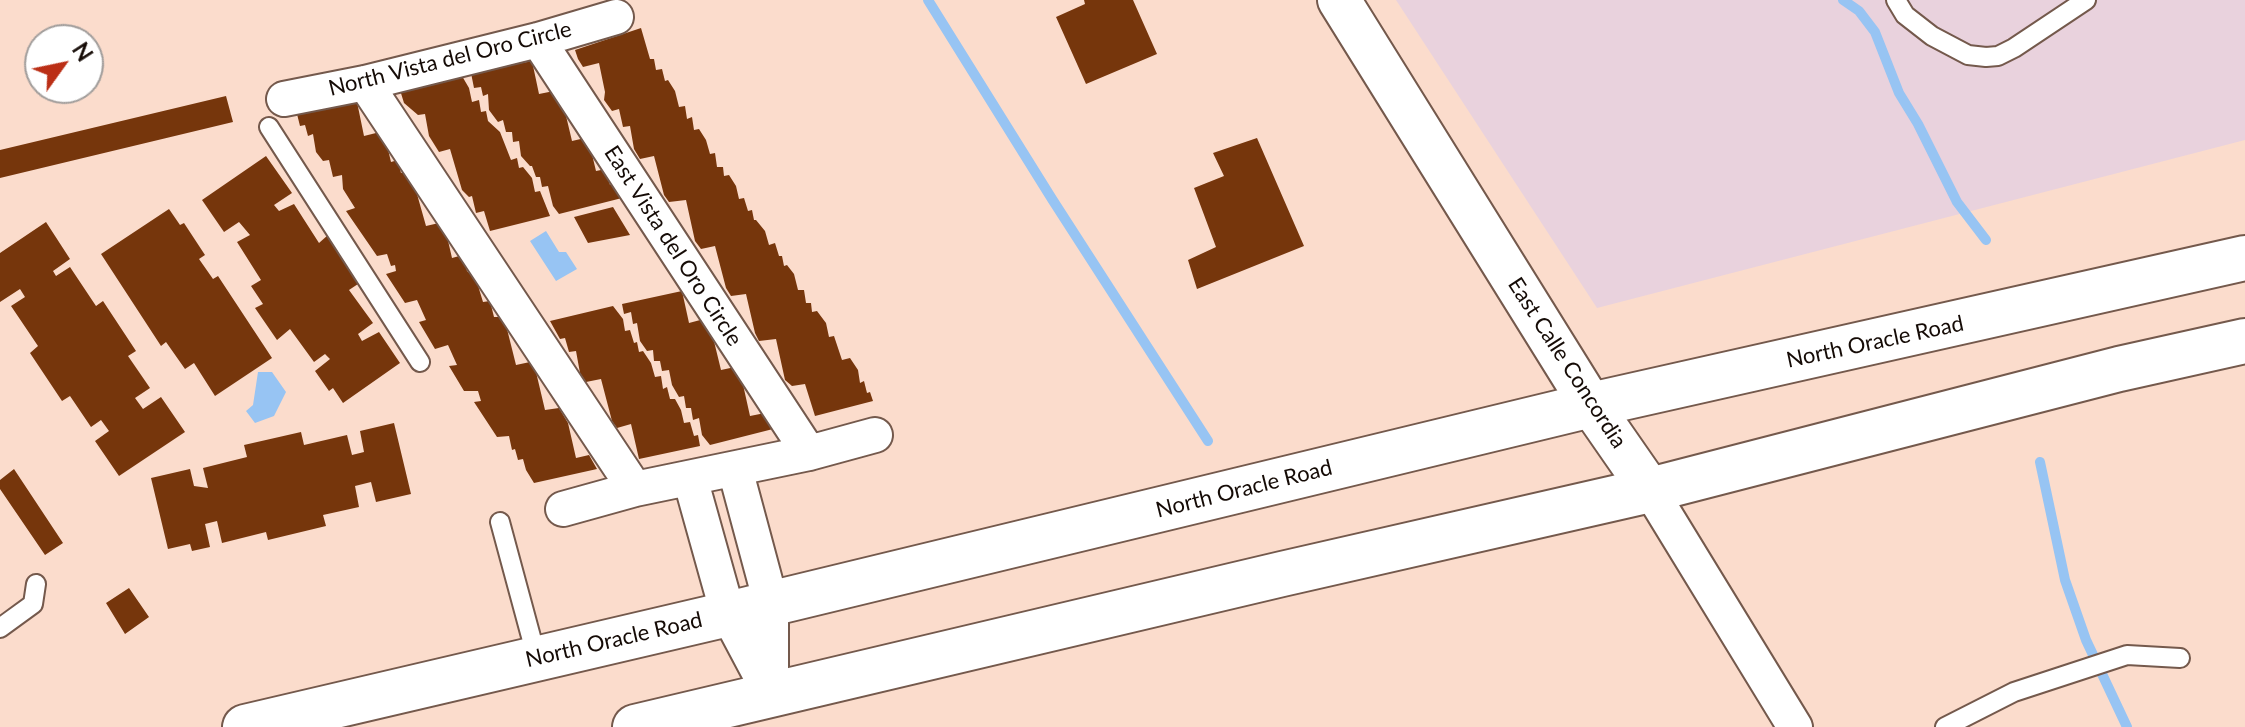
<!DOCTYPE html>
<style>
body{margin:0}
#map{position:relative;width:2245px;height:727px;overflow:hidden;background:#fbdccc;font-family:Lato,sans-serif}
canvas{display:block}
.north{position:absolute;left:24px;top:24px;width:80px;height:80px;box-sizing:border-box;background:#fff;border:2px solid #a19d9b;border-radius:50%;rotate:57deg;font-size:22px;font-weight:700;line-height:32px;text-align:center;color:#150b06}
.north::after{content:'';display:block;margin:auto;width:28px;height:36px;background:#bb2f16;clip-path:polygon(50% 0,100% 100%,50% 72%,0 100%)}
</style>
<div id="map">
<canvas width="2245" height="727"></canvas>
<div class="north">N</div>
</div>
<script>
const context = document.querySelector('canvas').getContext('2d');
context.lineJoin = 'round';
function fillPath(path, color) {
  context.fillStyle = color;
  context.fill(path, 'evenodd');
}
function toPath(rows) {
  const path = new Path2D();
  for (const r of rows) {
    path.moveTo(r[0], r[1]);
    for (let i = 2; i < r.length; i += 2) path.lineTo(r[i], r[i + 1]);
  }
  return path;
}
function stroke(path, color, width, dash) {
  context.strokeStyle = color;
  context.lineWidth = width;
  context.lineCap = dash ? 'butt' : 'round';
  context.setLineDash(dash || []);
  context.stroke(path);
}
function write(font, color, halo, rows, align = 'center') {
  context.font = font + ' Lato,sans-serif';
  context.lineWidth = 8;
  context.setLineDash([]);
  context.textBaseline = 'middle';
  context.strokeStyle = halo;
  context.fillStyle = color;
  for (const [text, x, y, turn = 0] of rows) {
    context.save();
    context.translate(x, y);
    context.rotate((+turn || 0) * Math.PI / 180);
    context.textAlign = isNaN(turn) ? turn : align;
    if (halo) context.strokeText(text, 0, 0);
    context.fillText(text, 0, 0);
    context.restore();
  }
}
const commercial = toPath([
 [1396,0,2245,0,2245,140,1597,308]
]);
const water = toPath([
 [546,231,559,252,566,252,577,269,556,281,530,241],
 [258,372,272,372,286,392,274,416,255,423,246,411,253,405]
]);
const stream = toPath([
 [928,0,1052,199,1208,441],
 [1843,0,1859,11,1875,32,1899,93,1918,124,1957,202,1986,240],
 [2040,462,2065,580,2086,640,2127,727]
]);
const building = toPath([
 [1084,0,1133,0,1157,54,1086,84,1056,17,1085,4],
 [641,28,650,59,654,59,656,70,662,69,665,81,668,80,675,91,679,107,685,106,687,119,692,117,694,130,699,129,706,140,710,154,715,153,717,167,723,167,724,176,729,175,736,186,739,199,744,198,748,211,752,210,754,220,756,220,765,231,769,245,775,243,779,256,782,256,784,266,787,265,794,274,798,290,804,290,806,303,811,303,812,312,817,311,826,323,829,337,834,336,842,360,850,358,858,370,860,383,864,381,867,393,870,392,873,401,815,416,805,384,792,386,785,380,776,339,759,341,755,333,746,294,731,296,726,288,715,246,701,249,695,241,686,200,669,202,664,195,654,156,640,159,634,149,630,126,623,127,619,109,612,111,604,100,605,92,599,63,583,67,578,59,575,50],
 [532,61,539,94,554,91,562,99,572,141,585,138,590,146,596,171,606,169,610,185,612,184,622,198,559,214,553,206,548,186,542,187,540,177,536,177,532,166,530,166,521,156,519,141,513,142,512,132,506,132,503,120,498,122,489,110,488,94,483,96,481,87,474,88,471,73],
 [462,76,469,88,472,102,479,100,481,112,486,111,488,121,500,132,511,160,517,158,519,168,523,167,532,178,535,192,540,191,550,216,490,231,484,211,476,213,472,196,469,197,462,190,450,149,439,152,429,136,425,114,418,115,404,103,400,90],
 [226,96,233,122,0,178,0,150],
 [357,102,364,136,380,132,386,141,391,162,398,160,401,173,403,172,415,187,426,226,439,223,446,232,452,258,463,255,467,271,476,279,483,302,490,301,494,317,501,317,506,325,516,365,530,362,536,372,545,410,559,408,568,423,576,458,589,455,597,469,534,483,526,470,523,459,518,460,515,449,512,450,509,436,497,437,474,402,481,401,478,391,464,391,449,366,457,365,448,345,435,349,419,322,426,320,417,300,405,303,386,274,396,271,395,265,391,266,387,254,377,256,346,211,355,208,343,189,342,175,333,177,329,160,323,161,316,152,313,134,308,136,305,125,300,126,297,114],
 [1257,138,1304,246,1197,289,1188,260,1216,247,1194,188,1224,176,1213,153],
 [266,156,292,193,274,205,279,211,294,204,319,243,328,235,361,282,349,290,373,323,358,334,362,341,379,332,400,363,343,403,333,388,329,391,315,371,330,359,325,354,314,362,290,329,277,340,255,308,263,304,251,286,261,280,237,242,250,235,239,222,224,232,202,200],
 [613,207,630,235,588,243,574,217],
 [169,209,180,225,184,223,205,255,199,259,213,279,218,276,272,358,215,396,194,363,185,369,166,342,161,346,101,254],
 [46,222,70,259,53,271,56,276,70,267,96,306,103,301,136,351,128,356,150,388,135,398,143,409,161,397,185,432,119,476,95,441,109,431,101,420,91,427,70,396,62,401,30,353,38,346,11,306,25,297,20,289,0,302,0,253],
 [682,291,689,323,704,319,711,329,721,370,735,367,742,380,750,416,765,413,771,419,773,429,710,445,702,435,699,418,693,420,691,408,686,408,684,396,679,397,672,385,669,370,662,371,660,361,654,361,653,350,647,351,640,341,637,323,633,324,631,312,624,314,622,304],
 [613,306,623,319,625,331,630,330,634,343,637,342,639,352,643,351,651,363,655,377,661,376,663,389,667,387,670,399,675,399,681,410,684,423,690,422,694,436,698,435,700,446,639,459,631,424,617,428,612,421,601,379,586,382,580,373,576,351,569,352,565,338,560,339,550,321],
 [394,423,411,494,376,502,371,482,355,486,359,507,323,515,326,526,268,540,266,532,222,543,217,521,205,524,210,547,192,551,190,544,168,549,151,478,190,469,194,486,208,488,203,468,247,457,244,445,301,432,304,445,347,435,352,455,364,452,360,431],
 [14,469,63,543,45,555,0,489,0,480],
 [129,588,149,617,125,634,106,603]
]);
const service = toPath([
 [1896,0,1905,15,1932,36,1968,55,1986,57,1998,56,2014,48,2086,0],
 [269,127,420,362],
 [500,522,537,659],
 [0,628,33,604,36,584],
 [1945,727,2014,692,2127,655,2180,658]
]);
const minor = toPath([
 [538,40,809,453],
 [365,83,635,489],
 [284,99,365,83,538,40,616,17],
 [735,469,771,603,771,690],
 [690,478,728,614,771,695],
 [1650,490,1795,727],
 [563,509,635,489,809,453,875,435]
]);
const tertiary = toPath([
 [1339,0,1591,405,1650,490]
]);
const trunk = toPath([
 [245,727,728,614,1591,405,2245,258],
 [635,727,1282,574,1650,490,2119,369,2245,341]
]);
const streetNames = [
 ["North Vista del Oro Circle",450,59,-14],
 ["East Vista del Oro Circle",673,246,57],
 ["North Oracle Road",1875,342,-12],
 ["East Calle Concordia",1567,363,57],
 ["North Oracle Road",1244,489,-14],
 ["North Oracle Road",614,640,-13]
];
fillPath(commercial, '#e9d2dd');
fillPath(water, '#97c4f3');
stroke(stream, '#97c4f3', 10);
fillPath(building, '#76360c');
stroke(service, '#74594c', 22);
stroke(minor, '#74594c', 38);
stroke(tertiary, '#74594c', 46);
stroke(trunk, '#74594c', 48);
stroke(service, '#fff', 18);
stroke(minor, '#fff', 34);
stroke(tertiary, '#fff', 42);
stroke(trunk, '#fff', 44);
write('22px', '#150b06', '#fff', streetNames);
</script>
